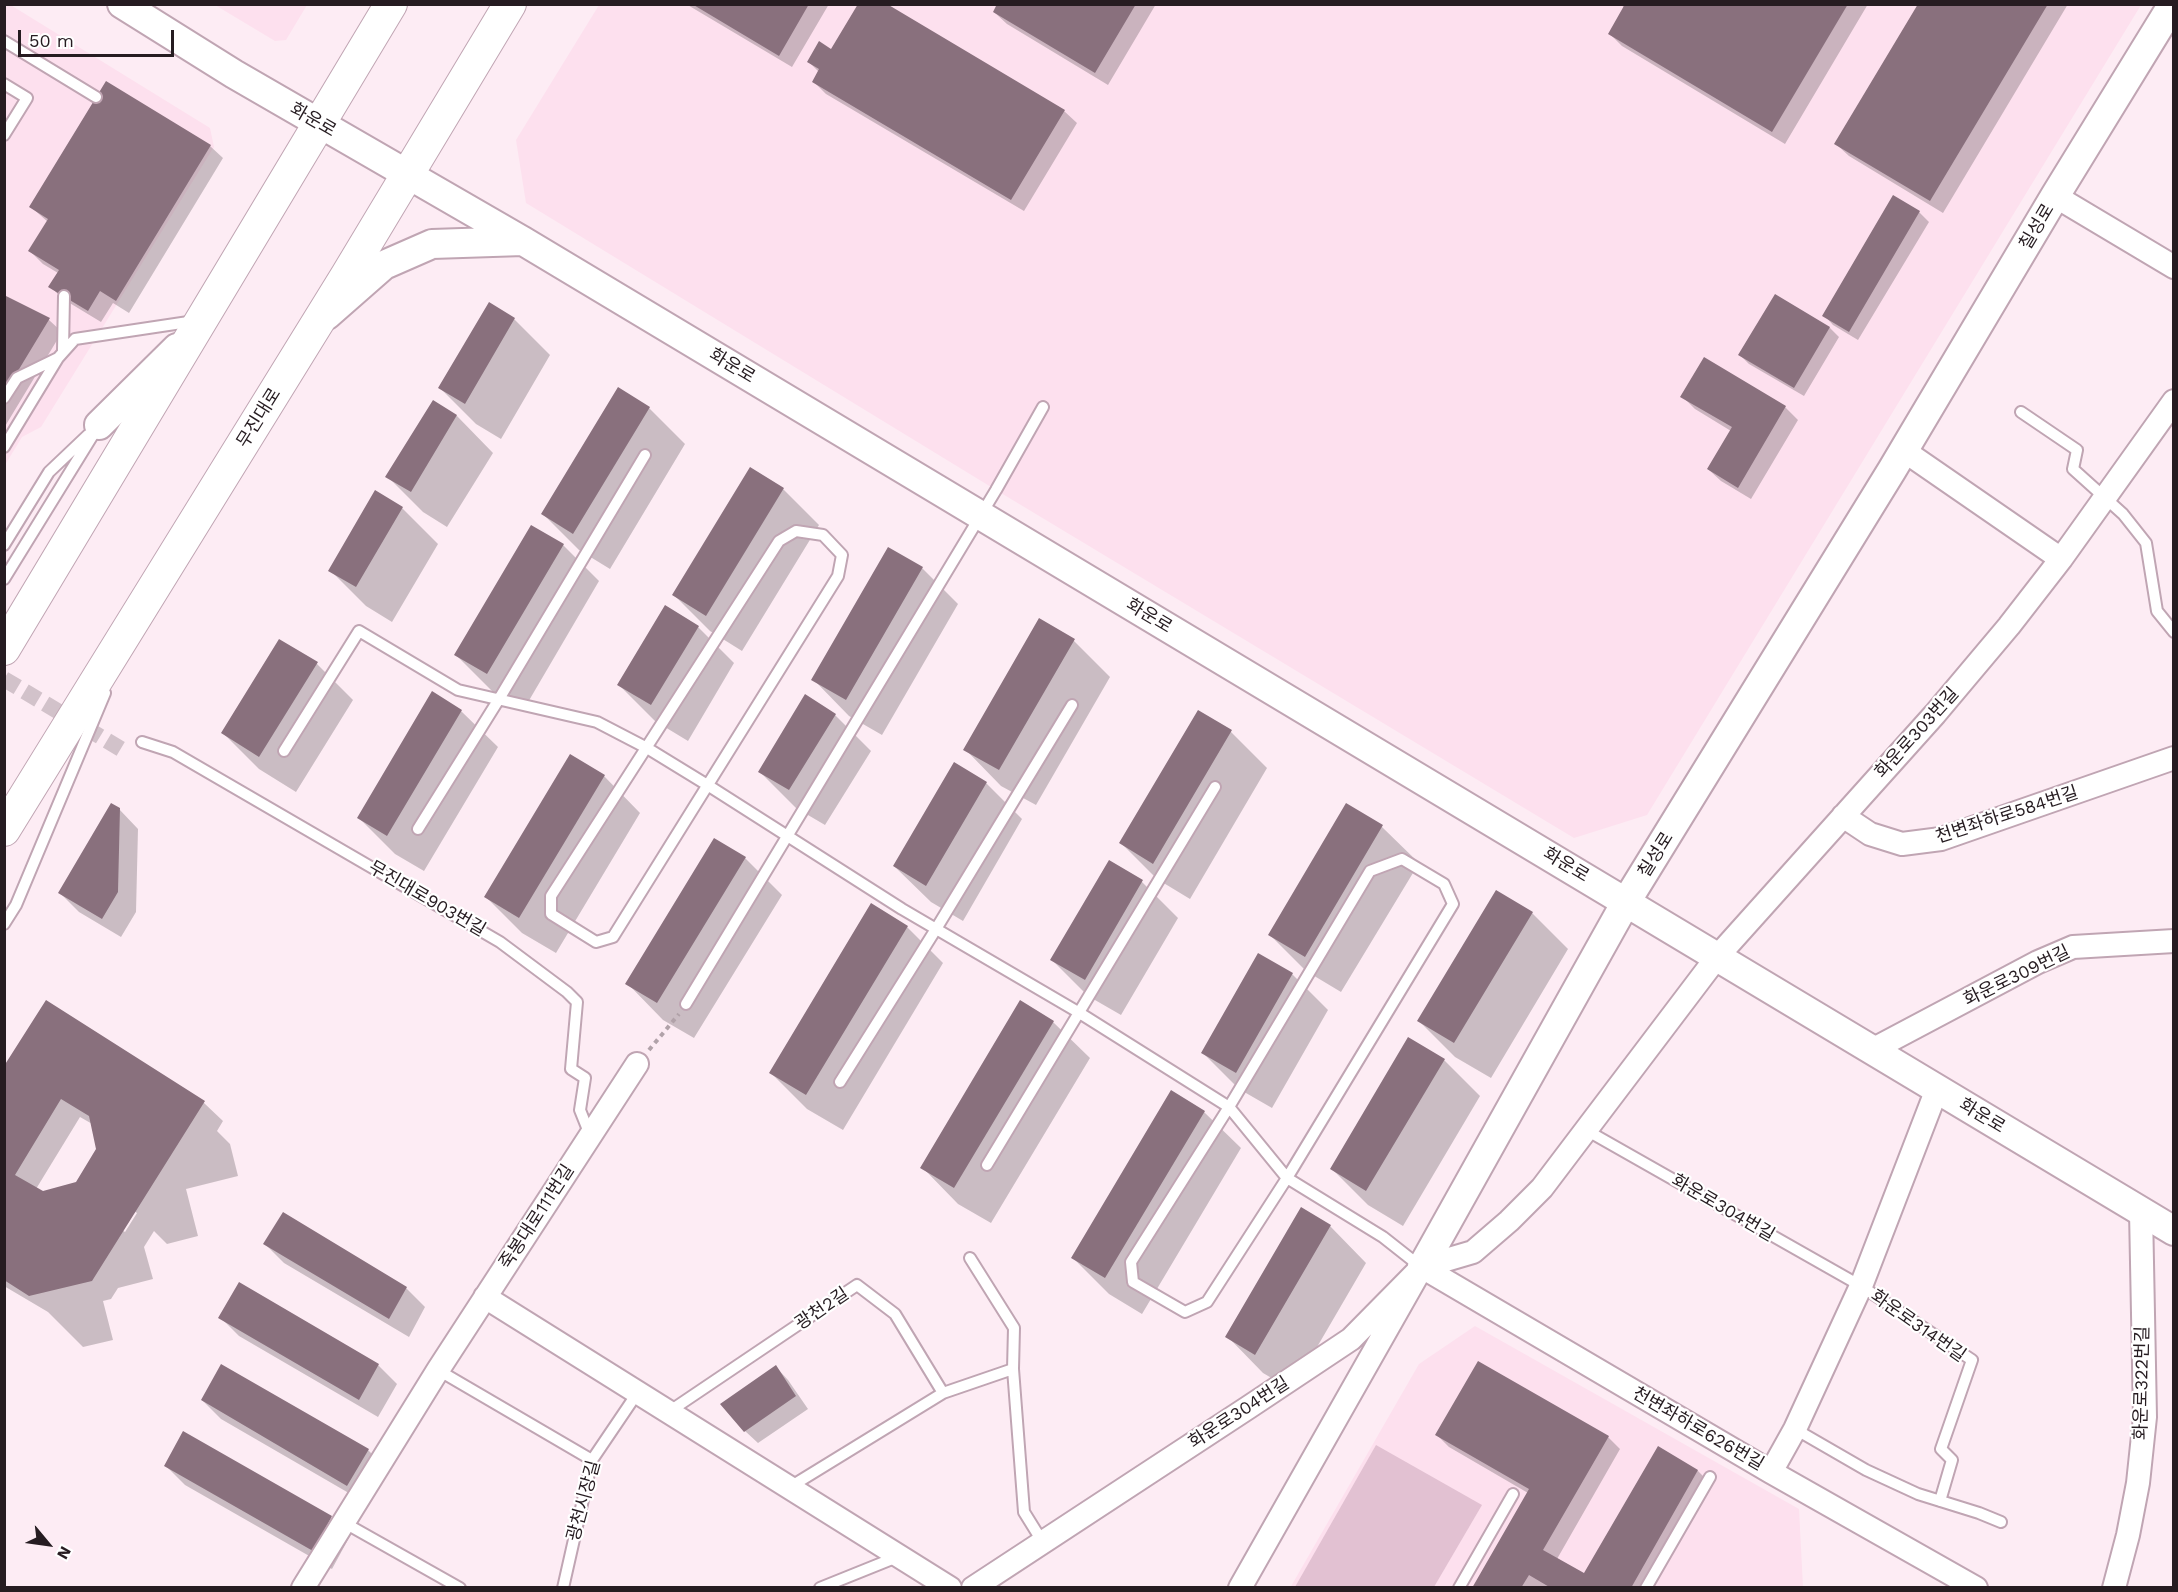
<!DOCTYPE html>
<meta charset="utf-8">
<style>
body{margin:0}
#map{position:relative;width:2178px;height:1592px;overflow:hidden;background:#fdecf4;font-family:"Work Sans",sans-serif}
canvas{display:block}
.frame{position:absolute;inset:0;border:6px solid #261c21;pointer-events:none}
.north{position:absolute;left:18px;top:1514px;width:60px;height:60px;-webkit-text-stroke:4px #fff;paint-order:stroke;rotate:119deg;font-size:16px;font-weight:700;line-height:24px;text-align:center;color:#261c21}
.north::after{content:'';display:block;margin:auto;width:21px;height:27px;background:#261c21;clip-path:polygon(50% 0,100% 100%,50% 72%,0 100%)}
.scale{position:absolute;left:18px;top:30px;width:156px;height:27px;box-sizing:border-box;border:3px solid #261c21;border-top:0;padding-left:8px;font-size:18px;line-height:21px;white-space:nowrap;color:#261c21;-webkit-text-stroke:4px #fff;paint-order:stroke}
</style>
<div id="map">
<canvas width="2178" height="1592"></canvas>
<div class="frame"></div>
<div class="north">N</div>
<div class="scale">50 m</div>
</div>
<script>
const context = document.querySelector('canvas').getContext('2d');
context.lineJoin = 'round';
function fillPath(path, color) {
  context.fillStyle = color;
  context.fill(path, 'evenodd');
}
function toPath(rows) {
  const path = new Path2D();
  for (const r of rows) {
    path.moveTo(r[0], r[1]);
    for (let i = 2; i < r.length; i += 2) path.lineTo(r[i], r[i + 1]);
  }
  return path;
}
function stroke(path, color, width, dash) {
  context.strokeStyle = color;
  context.lineWidth = width;
  context.lineCap = dash ? 'butt' : 'round';
  context.setLineDash(dash || []);
  context.stroke(path);
}
function write(font, color, halo, rows, align = 'center') {
  context.font = font + ' "Work Sans","Noto Sans KR",sans-serif';
  context.lineWidth = 4.5;
  context.setLineDash([]);
  context.textBaseline = 'middle';
  context.strokeStyle = halo;
  context.fillStyle = color;
  for (const [text, x, y, turn = 0] of rows) {
    context.save();
    context.translate(x, y);
    context.rotate((+turn || 0) * Math.PI / 180);
    context.textAlign = isNaN(turn) ? turn : align;
    if (halo) context.strokeText(text, 0, 0);
    context.fillText(text, 0, 0);
    context.restore();
  }
}
const built = toPath([
 [9,4,210,128,214,147,41,427,22,437,5,465,4,5],
 [215,5,307,5,286,40,275,41],
 [599,5,2141,5,1647,815,1574,838,996,490,526,203,516,140],
 [1475,1326,1799,1509,1803,1587,1290,1588,1419,1364]
]);
const green = toPath([
 [1376,1445,1482,1505,1434,1587,1295,1587]
]);
const shadow = toPath([
 [686,4,829,4,792,67],
 [999,4,1156,4,1108,85,1007,24,994,12],
 [1620,4,1868,4,1785,144,1622,46,1610,34,1625,8],
 [1920,4,2068,4,1943,213,1849,156,1836,144],
 [832,51,1064,111,1077,123,1024,211,826,94,814,82,819,72,808,61],
 [210,146,223,158,129,313,113,303,101,322,63,299,50,286,58,273,43,264,30,251,48,222,31,207],
 [1893,197,1919,212,1929,222,1858,340,1833,325,1824,315],
 [1775,296,1830,328,1839,337,1804,396,1749,364,1740,355],
 [4,297,49,320,62,332,4,428],
 [514,319,550,355,501,439,476,424,440,388],
 [1682,396,1785,407,1798,420,1751,499,1721,481,1708,469,1731,431,1695,409],
 [433,402,457,416,493,453,447,527,423,512,387,476],
 [649,408,685,444,610,569,579,550,543,514],
 [783,489,819,525,742,651,710,631,674,595],
 [402,508,438,544,392,622,366,606,330,570],
 [563,545,599,581,524,709,492,691,456,655],
 [922,568,958,604,882,735,849,716,813,679],
 [1040,621,1074,641,1110,677,1036,805,1001,786,965,749],
 [698,627,734,663,688,741,655,721,619,685],
 [280,641,317,664,353,700,296,792,259,769,223,733],
 [461,711,498,747,424,871,395,854,359,818],
 [1199,712,1231,732,1267,768,1190,899,1157,879,1121,843],
 [835,715,871,751,825,825,796,808,759,771],
 [604,776,640,813,556,953,522,933,486,897],
 [986,783,1022,819,963,921,931,902,894,866],
 [1347,805,1382,827,1419,863,1341,992,1306,971,1270,935],
 [119,809,138,829,136,912,121,937,79,912,60,893],
 [714,840,745,858,782,895,694,1038,663,1020,627,983],
 [1109,862,1142,882,1178,918,1121,1015,1088,996,1052,960],
 [1532,913,1568,949,1491,1078,1455,1057,1419,1021],
 [907,927,943,963,843,1130,807,1109,771,1073],
 [1292,974,1328,1010,1272,1108,1239,1089,1203,1053],
 [46,1002,204,1103,223,1121,217,1131,230,1144,238,1176,186,1189,198,1236,167,1244,154,1231,144,1247,153,1279,118,1288,111,1299,103,1301,113,1340,83,1347,48,1312,4,1286,4,1069],
 [80,1117,94,1125,97,1150,77,1183,42,1193,36,1189],
 [134,1211,137,1213,125,1232,122,1230],
 [1053,1022,1090,1058,991,1223,958,1204,922,1167],
 [1444,1060,1480,1096,1403,1226,1368,1205,1332,1169],
 [1172,1092,1204,1112,1241,1148,1142,1314,1109,1294,1073,1258],
 [1301,1210,1330,1226,1366,1263,1292,1390,1263,1373,1227,1336],
 [265,1244,406,1288,425,1307,409,1337,284,1263],
 [220,1317,378,1365,397,1384,378,1417,239,1336],
 [776,1367,788,1380,808,1409,758,1443,745,1431],
 [202,1400,368,1450,387,1469,366,1503,221,1419],
 [184,1433,332,1518,350,1536,332,1569,185,1485,166,1466],
 [1437,1435,1608,1437,1620,1449,1557,1559,1585,1575,1658,1448,1698,1471,1710,1483,1650,1588,1474,1588,1528,1493,1449,1447]
]);
const building = toPath([
 [692,4,809,4,779,56],
 [858,4,887,4,1065,110,1011,200,812,82,819,69,807,62,819,41,831,49],
 [997,4,1136,4,1095,73,993,12],
 [1625,4,1848,4,1772,132,1608,34],
 [1918,4,2048,4,1930,201,1834,144],
 [106,81,211,145,116,301,100,291,88,311,48,287,59,270,28,251,48,219,29,207],
 [1893,195,1920,211,1849,332,1822,316],
 [1775,294,1830,327,1794,388,1738,355],
 [4,295,50,318,4,394],
 [489,302,515,318,465,404,438,388],
 [1704,357,1786,406,1738,488,1707,469,1732,427,1680,397],
 [618,387,650,407,573,534,541,514],
 [433,400,457,415,411,492,385,477],
 [750,467,784,488,706,616,672,595],
 [375,490,403,507,356,587,328,571],
 [531,525,564,544,487,674,454,655],
 [888,547,923,567,846,700,811,680],
 [665,605,699,626,651,705,617,685],
 [1039,618,1075,639,999,770,963,750],
 [279,639,318,662,259,757,221,733],
 [432,691,462,710,387,836,357,818],
 [805,694,836,714,789,790,758,772],
 [1198,710,1232,730,1153,864,1119,843],
 [570,754,605,775,519,918,484,897],
 [954,762,987,782,926,886,893,866],
 [111,803,120,808,118,892,102,919,58,893],
 [1346,803,1383,825,1305,957,1268,935],
 [714,838,746,857,657,1003,625,984],
 [1109,860,1143,880,1085,980,1050,960],
 [1496,890,1533,912,1454,1043,1417,1021],
 [871,903,908,926,806,1095,769,1073],
 [1258,953,1293,973,1236,1073,1201,1053],
 [46,1000,205,1101,92,1281,29,1296,4,1280,4,1066],
 [61,1099,89,1116,96,1149,76,1182,43,1191,15,1175],
 [1020,1000,1054,1021,954,1188,920,1168],
 [1408,1037,1445,1059,1366,1191,1330,1169],
 [1171,1090,1205,1111,1105,1278,1071,1258],
 [1301,1207,1331,1225,1255,1355,1225,1337],
 [283,1212,407,1287,389,1319,263,1244],
 [239,1282,379,1364,359,1400,218,1318],
 [1478,1361,1609,1436,1543,1550,1584,1573,1658,1446,1698,1470,1631,1588,1551,1588,1529,1575,1521,1588,1472,1588,1529,1489,1435,1435],
 [221,1364,369,1449,347,1486,201,1400],
 [776,1365,796,1396,744,1432,720,1404],
 [183,1431,332,1516,313,1551,164,1466]
]);
const pedestrianTunnel = toPath([
 [4,679,121,749]
]);
const path = toPath([
 [649,1050,679,1014]
]);
const service = toPath([
 [4,41,96,97],
 [4,84,27,98,4,135],
 [63,350,64,296],
 [4,398,17,378,58,358],
 [2021,412,2077,450,2073,469,2123,514,2146,543,2157,611,2174,632],
 [4,447,58,358,75,339,195,321],
 [796,531,823,535,842,555,838,576,613,937,596,942,551,914,551,896,779,541,796,531],
 [4,545,49,472,88,435],
 [4,579,99,425],
 [142,742,173,752,500,942,567,992,577,1002,571,1069,585,1078,580,1110,590,1135],
 [284,751,359,631,458,690,597,722,647,748,709,786,902,909,1078,1012,1229,1107,1287,1178,1383,1237,1421,1267],
 [418,829,499,699,645,455],
 [1402,859,1444,884,1453,904,1287,1178,1207,1302,1185,1312,1133,1282,1131,1262,1229,1107,1370,871,1402,859],
 [4,924,16,905,105,693],
 [686,1004,996,490,1043,407],
 [840,1082,936,929,1072,705],
 [1586,1130,1861,1286,1972,1360,1941,1449,1952,1460,1940,1501],
 [987,1165,1215,787],
 [970,1258,1014,1328,1013,1369,1024,1512,1042,1541],
 [438,1370,592,1460],
 [670,1411,857,1285,895,1314,943,1393],
 [1795,1429,1866,1470,1918,1494,1979,1513,2001,1522],
 [790,1487,943,1393,1013,1369],
 [343,1522,460,1588],
 [563,1588,592,1460,638,1392],
 [820,1588,897,1557],
 [1459,1588,1513,1494],
 [1646,1588,1710,1477]
]);
const minor = toPath([
 [2055,196,2174,267],
 [1903,450,2061,559],
 [1843,816,1870,834,1902,844,1941,839,2174,758],
 [1872,1050,2038,962,2073,947,2174,941],
 [485,1297,950,1588],
 [1771,1472,1795,1429,1861,1286,1937,1089],
 [303,1588,438,1370,637,1064],
 [973,1588,1249,1407,1351,1339,1422,1267,1473,1252,1509,1221,1542,1188,1717,957,1935,714,2009,626,2061,559,2174,401],
 [1240,1588,1422,1267,1771,1472,1976,1588],
 [2114,1588,2128,1535,2138,1483,2145,1417,2141,1211]
]);
const tertiary = toPath([
 [122,4,234,74,523,241,2174,1231],
 [327,315,384,265,432,244,523,241],
 [99,425,177,348],
 [1422,1267,1626,902,1892,470,2055,196,2173,4]
]);
const secondary = toPath([
 [4,649,391,4],
 [4,830,347,275,510,4]
]);
const streetNames = [
 ["화운로",313,120,30],
 ["칠성로",2037,227,-59],
 ["화운로",732,366,31],
 ["무진대로",259,418,-58],
 ["화운로",1149,616,31],
 ["화운로303번길",1917,733,-48],
 ["천변좌하로584번길",2007,815,-18],
 ["칠성로",1656,855,-58],
 ["화운로",1566,865,31],
 ["무진대로903번길",427,899,30],
 ["화운로309번길",2017,976,-26],
 ["화운로",1982,1116,31],
 ["화운로304번길",1723,1208,30],
 ["죽봉대로111번길",537,1217,-57],
 ["광천2길",822,1309,-34],
 ["화운로314번길",1918,1326,35],
 ["화운로322번길",2142,1383,-89],
 ["화운로304번길",1239,1413,-33],
 ["천변좌하로626번길",1698,1429,30],
 ["광천시장길",584,1501,-75]
];
fillPath(built, '#fde0ee');
fillPath(green, '#e2c1d2');
fillPath(shadow, '#0003');
fillPath(building, '#89707d');
stroke(pedestrianTunnel, '#d2c2ca', 16, [16, 8]);
stroke(service, '#c0a5b3', 14);
stroke(minor, '#c0a5b3', 26);
stroke(tertiary, '#c0a5b3', 32);
stroke(secondary, '#c0a5b3', 34);
stroke(path, '#b1a2a9', 4, [4.5, 4.5]);
stroke(service, '#fff', 10);
stroke(minor, '#fff', 22);
stroke(tertiary, '#fff', 28);
stroke(secondary, '#fff', 32);
write('18px', '#261c21', '#fff', streetNames);
</script>
